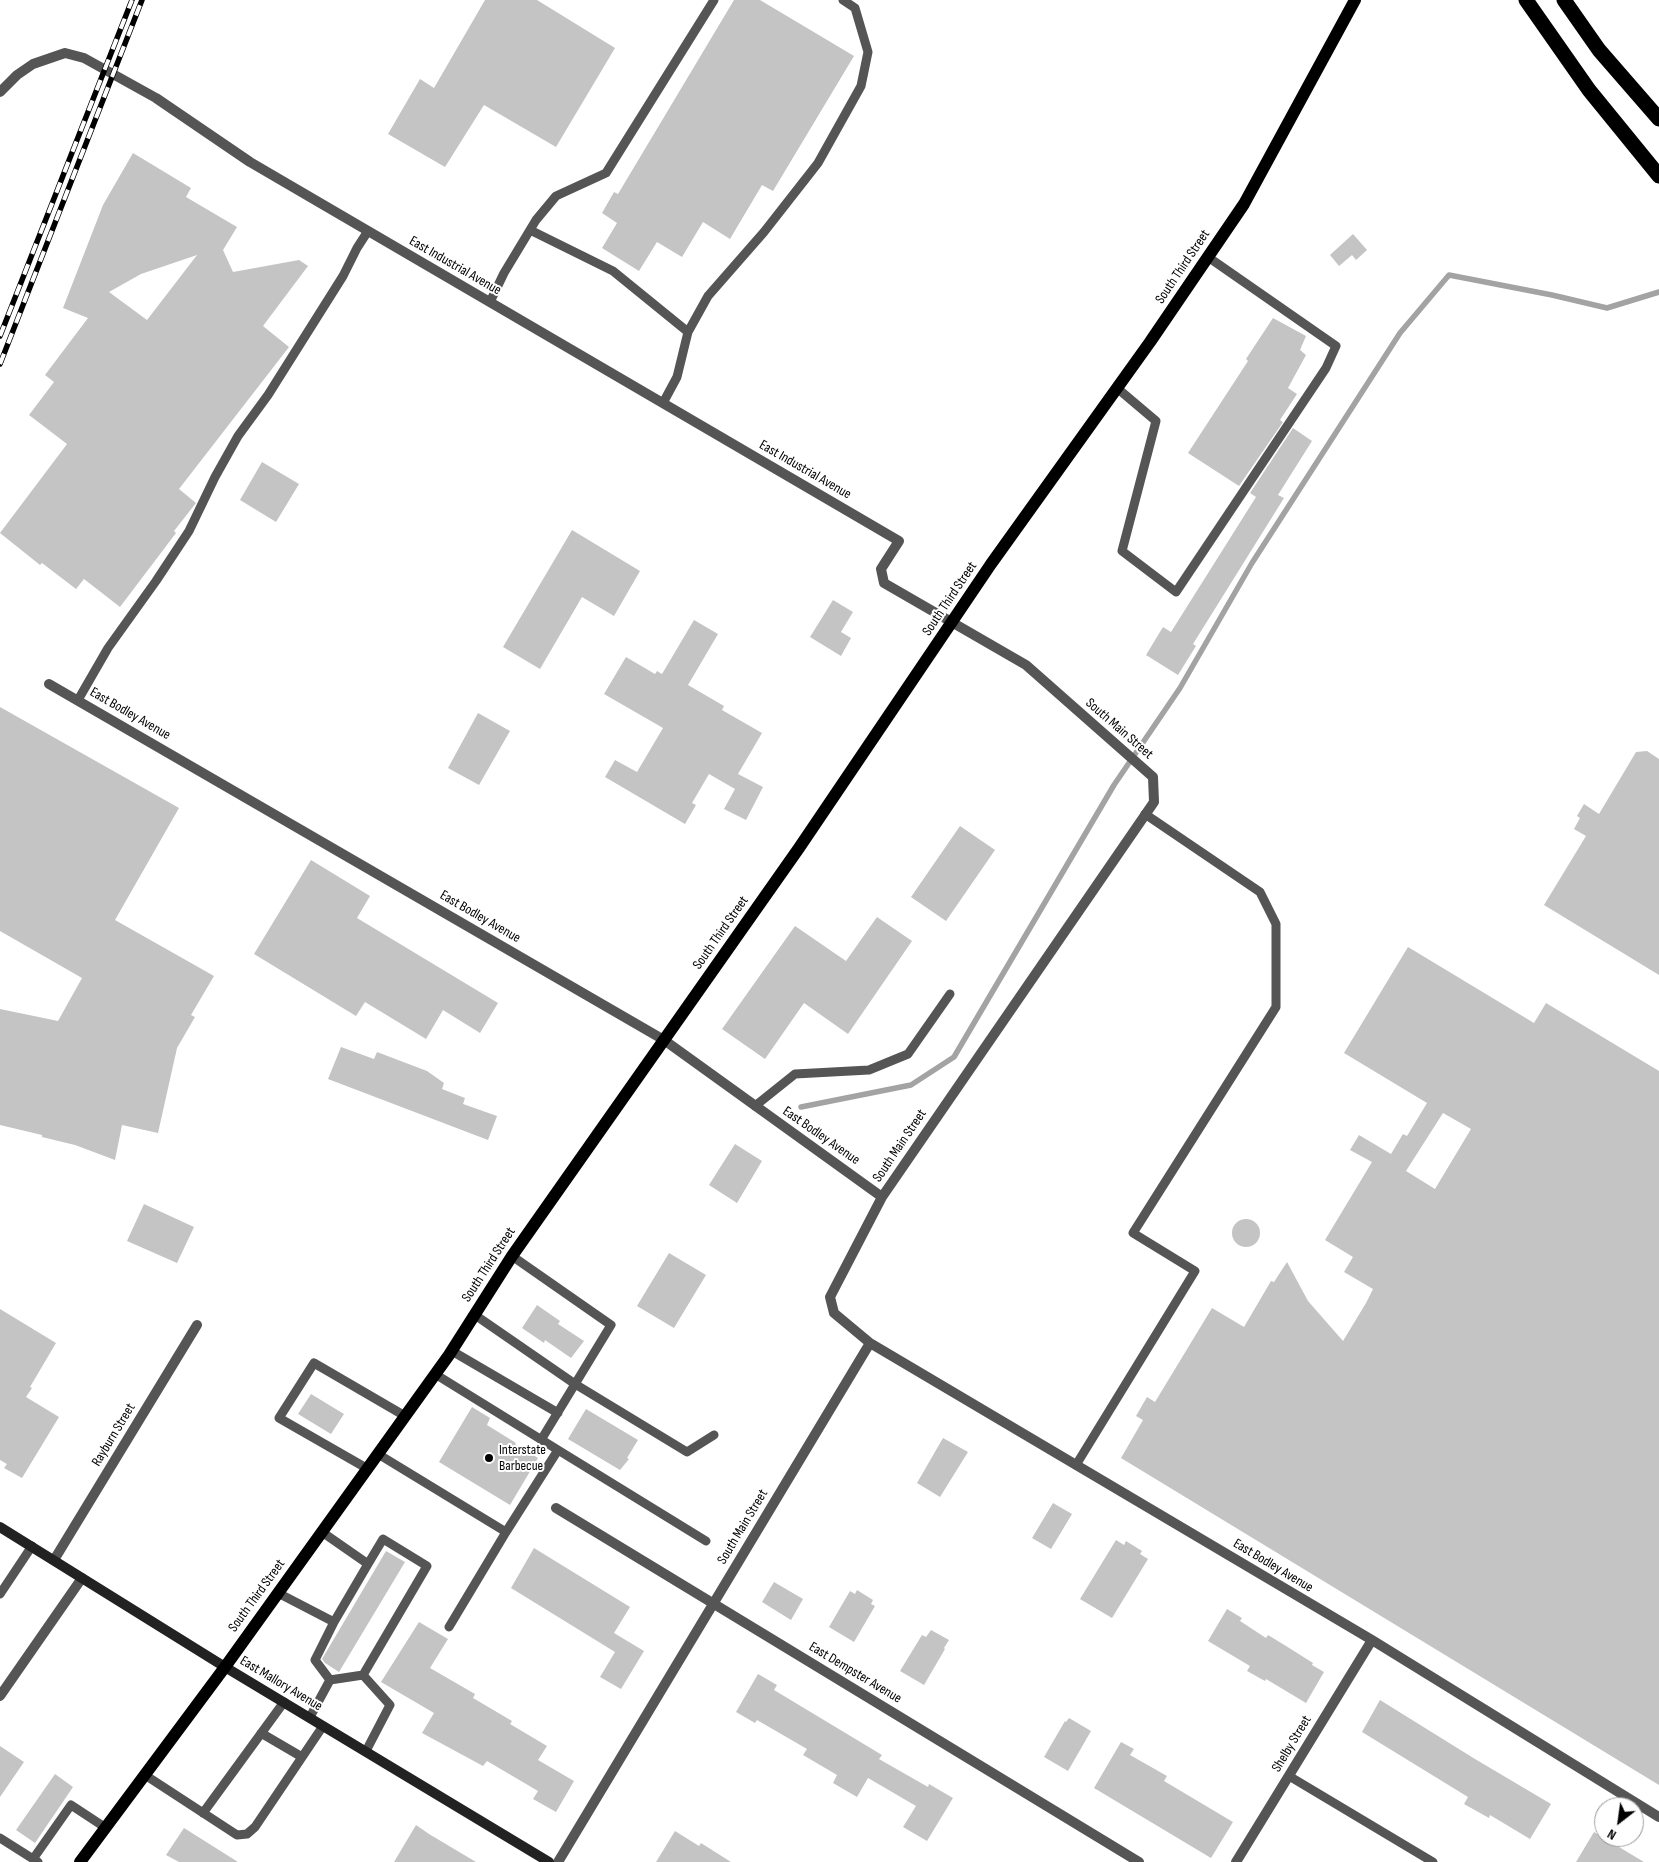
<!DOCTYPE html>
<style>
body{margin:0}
#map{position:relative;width:1659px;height:1862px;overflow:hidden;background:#fff;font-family:"Sofia Sans Condensed",sans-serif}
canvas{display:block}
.north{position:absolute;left:1594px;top:1797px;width:50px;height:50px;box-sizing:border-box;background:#fff;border:1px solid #999;border-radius:50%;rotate:210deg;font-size:14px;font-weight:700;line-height:20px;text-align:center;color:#000}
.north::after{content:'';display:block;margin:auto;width:18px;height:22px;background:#000;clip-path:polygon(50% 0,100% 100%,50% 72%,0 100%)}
</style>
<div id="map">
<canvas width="1659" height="1862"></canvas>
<div class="north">N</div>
</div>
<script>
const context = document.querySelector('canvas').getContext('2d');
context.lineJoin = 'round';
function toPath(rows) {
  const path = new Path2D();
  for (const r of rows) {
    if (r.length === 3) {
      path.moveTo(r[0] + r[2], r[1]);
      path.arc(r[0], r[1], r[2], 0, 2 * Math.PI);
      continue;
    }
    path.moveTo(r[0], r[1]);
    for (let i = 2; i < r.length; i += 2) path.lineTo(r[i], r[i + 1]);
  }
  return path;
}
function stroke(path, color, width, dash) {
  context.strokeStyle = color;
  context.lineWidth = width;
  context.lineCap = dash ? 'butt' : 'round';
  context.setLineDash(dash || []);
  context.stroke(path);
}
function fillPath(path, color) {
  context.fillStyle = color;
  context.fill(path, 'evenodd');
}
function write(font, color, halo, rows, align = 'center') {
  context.font = font + ' "Sofia Sans Condensed",sans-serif';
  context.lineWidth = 4;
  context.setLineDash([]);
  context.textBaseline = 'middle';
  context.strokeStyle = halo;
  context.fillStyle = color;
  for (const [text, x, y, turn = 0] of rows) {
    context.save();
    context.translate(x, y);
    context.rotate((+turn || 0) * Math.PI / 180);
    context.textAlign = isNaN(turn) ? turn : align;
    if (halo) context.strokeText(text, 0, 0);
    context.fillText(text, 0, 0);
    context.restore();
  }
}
const stream = toPath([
 [801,1107,911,1085,954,1057,1114,785,1180,688,1252,563,1400,333,1449,275,1552,295,1607,308,1659,292]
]);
const building = toPath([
 [485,0,537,0,615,48,556,147,484,105,445,167,388,134,420,79,434,88],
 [734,0,760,0,854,56,773,191,762,185,730,239,703,222,682,257,657,242,639,271,602,248,617,223,602,213,614,192,618,194],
 [133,153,191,188,186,197,237,227,223,250,233,272,299,260,308,266,263,326,289,347,179,489,196,503,174,531,176,533,120,607,84,579,76,589,42,563,40,565,0,533,67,444,29,415,54,382,45,375,88,318,63,308,103,205],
 [197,255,147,320,109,292,141,274],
 [1353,234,1367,250,1356,260,1352,255,1339,266,1330,255],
 [1273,318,1306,336,1300,350,1306,355,1288,388,1297,394,1280,420,1283,422,1239,486,1188,453,1248,361,1246,359],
 [1293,428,1312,441,1278,495,1284,498,1193,644,1196,646,1178,675,1146,655,1163,627,1171,632,1256,497,1250,493],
 [262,462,299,484,276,522,240,500],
 [572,530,640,571,614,616,582,597,540,669,503,647],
 [833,600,853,612,841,632,851,638,841,656,810,637],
 [694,620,718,634,688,685,724,706,722,710,762,733,738,774,763,787,746,820,724,809,735,789,709,774,692,803,696,805,685,824,605,777,615,760,637,772,663,728,604,694,626,657,655,674,657,671,662,674],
 [0,707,179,808,115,920,214,976,191,1015,195,1017,177,1048,158,1133,122,1125,115,1160,75,1145,42,1137,42,1135,0,1125,0,1009,58,1021,82,978,0,931],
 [478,713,510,731,479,785,448,768],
 [1647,751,1659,759,1659,975,1544,905,1586,836,1574,829,1580,818,1577,816,1584,804,1599,814,1636,752],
 [960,826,995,850,946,921,911,897],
 [311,860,370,896,357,918,498,1003,480,1033,443,1010,426,1039,365,1002,356,1016,254,954],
 [877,917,912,941,848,1034,804,1003,765,1059,722,1029,795,926,846,961],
 [1408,947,1534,1023,1546,1003,1659,1071,1659,1785,1121,1458,1143,1420,1136,1416,1147,1397,1155,1402,1212,1308,1244,1327,1271,1281,1274,1282,1287,1262,1308,1301,1343,1341,1366,1303,1373,1289,1344,1272,1353,1257,1325,1240,1372,1162,1350,1150,1359,1135,1391,1154,1403,1134,1407,1136,1427,1103,1344,1053],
 [1443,1113,1471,1129,1435,1189,1406,1171],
 [341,1047,374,1059,377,1052,427,1071,444,1083,442,1089,465,1098,463,1104,497,1116,488,1140,328,1079],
 [735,1144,762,1161,737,1203,709,1185],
 [144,1204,194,1227,177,1263,127,1241],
 [1246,1233,14],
 [669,1253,706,1275,674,1328,637,1306],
 [537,1305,560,1321,558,1324,584,1341,571,1358,545,1340,544,1343,522,1328],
 [0,1309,56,1343,30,1387,32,1388,26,1397,59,1417,22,1478,4,1468,7,1464,0,1460],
 [311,1394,344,1414,331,1434,298,1414],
 [472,1407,490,1418,487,1425,516,1443,515,1444,538,1458,510,1505,439,1462],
 [586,1409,638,1440,627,1458,629,1459,620,1470,568,1439],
 [943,1438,968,1452,940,1497,917,1483],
 [1053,1503,1072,1514,1051,1549,1032,1538],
 [1116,1540,1124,1545,1126,1541,1142,1551,1140,1554,1148,1559,1112,1618,1080,1599],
 [534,1548,630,1607,614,1633,644,1651,621,1689,600,1677,615,1652,511,1588],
 [386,1551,405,1562,339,1672,325,1663,322,1659],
 [774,1582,803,1599,791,1620,762,1602],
 [857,1590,873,1600,871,1604,875,1606,854,1642,829,1627,850,1591,855,1594],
 [1227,1609,1242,1618,1240,1621,1266,1638,1268,1635,1286,1646,1313,1663,1312,1665,1324,1672,1306,1703,1266,1679,1265,1681,1247,1671,1250,1666,1208,1641],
 [419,1622,448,1639,430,1668,475,1694,473,1698,512,1721,510,1724,547,1746,538,1760,574,1781,556,1812,533,1799,538,1791,487,1761,483,1766,422,1733,434,1713,381,1682],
 [931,1630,949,1640,944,1648,945,1649,924,1685,900,1671,922,1635,926,1637],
 [758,1674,777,1685,774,1690,882,1755,879,1759,928,1787,929,1784,953,1798,927,1841,903,1827,916,1806,868,1778,857,1797,833,1783,837,1775,803,1755,807,1749,757,1720,755,1723,736,1712],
 [1380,1700,1475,1759,1551,1804,1530,1839,1490,1815,1489,1818,1464,1804,1468,1797,1362,1732],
 [1069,1718,1091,1731,1068,1771,1044,1757,1065,1721,1066,1722],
 [1121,1742,1134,1749,1130,1755,1167,1776,1164,1781,1233,1822,1211,1858,1094,1788],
 [0,1746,24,1762,0,1797],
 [55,1774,73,1787,35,1843,16,1830],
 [416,1825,429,1834,476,1862,394,1862],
 [184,1828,238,1862,179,1862,166,1855],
 [675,1831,699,1846,701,1843,731,1862,656,1862],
 [1594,1832,1644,1862,1576,1862]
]);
const lane = toPath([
 [530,230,613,271,688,332],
 [490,302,504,273,536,220,556,196,606,173,714,0],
 [1117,388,1156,421,1122,551,1176,592,1326,368,1336,346,1208,257],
 [663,403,677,377,688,332,708,296,764,232,818,163,861,86,868,52,855,8,843,0],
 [78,700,108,648,156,581,189,531,215,477,238,436,268,395,343,276,357,248,368,231],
 [755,1106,795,1074,869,1070,908,1054,950,994],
 [512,1256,611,1325,541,1440],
 [475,1315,575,1384,687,1452,714,1435],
 [452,1351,558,1413],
 [435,1374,558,1450,506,1532,449,1627],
 [558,1450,706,1541],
 [378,1454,506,1532],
 [1076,1465,1195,1271,1133,1233,1276,1007,1276,924,1260,892,1145,814],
 [368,1469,279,1418,314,1363,405,1416],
 [322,1532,368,1564,383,1539,427,1566,363,1675,390,1705,366,1751],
 [278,1593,334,1622,315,1660,330,1680,310,1717],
 [0,1594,32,1546],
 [334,1622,368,1564],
 [330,1680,363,1675],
 [261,1733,302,1757],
 [145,1775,237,1835,247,1834,255,1827,323,1726],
 [1289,1776,1433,1862],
 [203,1813,284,1702],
 [0,1838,38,1862],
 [33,1859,71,1805,106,1828]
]);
const street = toPath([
 [0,92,17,75,33,64,65,53,84,58,156,98,250,162,899,541,881,569,884,583,1026,665,1153,777,1154,802,882,1197,830,1297,834,1313,870,1343,1372,1640,1659,1817],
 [49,684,664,1040,882,1197],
 [556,1508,1139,1862],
 [54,1560,197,1325],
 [0,1696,82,1578],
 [558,1862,870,1343],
 [1236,1862,1372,1640]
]);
const secondary = toPath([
 [0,1527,225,1667,549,1862]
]);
const primary = toPath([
 [80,1862,225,1667,449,1355,512,1256,799,848,991,564,1150,342,1244,204,1355,0]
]);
const highway = toPath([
 [1526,0,1589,90,1659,176],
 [1564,0,1599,50,1659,119]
]);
const rail = toPath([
 [0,336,132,0],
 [0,364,142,0]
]);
const markers = [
 [489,1458,5,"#000"]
];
const streetNames = [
 ["East Industrial Avenue",455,266,30],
 ["South Third Street",1183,267,-56],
 ["East Industrial Avenue",805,470,30],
 ["South Third Street",950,599,-56],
 ["East Bodley Avenue",130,714,30],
 ["South Main Street",1119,729,41],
 ["East Bodley Avenue",480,917,30],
 ["South Third Street",721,933,-55],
 ["East Bodley Avenue",821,1136,35],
 ["South Main Street",900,1146,-56],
 ["South Third Street",489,1265,-57],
 ["Rayburn Street",114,1435,-59],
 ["South Main Street",743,1527,-59],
 ["East Bodley Avenue",1273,1566,31],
 ["South Third Street",257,1596,-54],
 ["East Dempster Avenue",855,1673,31],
 ["East Mallory Avenue",281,1684,31],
 ["Shelby Street",1292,1744,-59]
];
const poiNames = [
 ["Interstate",499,1450],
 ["Barbecue",499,1466]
];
stroke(stream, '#a3a3a3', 5.5);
fillPath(building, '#c4c4c4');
stroke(lane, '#555', 9);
stroke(street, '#555', 10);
stroke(secondary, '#222', 10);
stroke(primary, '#000', 12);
stroke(highway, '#000', 15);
stroke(rail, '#000', 5.5);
stroke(rail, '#fff', 4, [11]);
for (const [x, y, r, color] of markers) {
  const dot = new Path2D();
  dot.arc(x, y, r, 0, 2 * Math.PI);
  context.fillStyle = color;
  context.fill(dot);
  stroke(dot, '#fff', 2);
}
write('14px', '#000', '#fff', streetNames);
write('14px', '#000', '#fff', poiNames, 'left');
</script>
